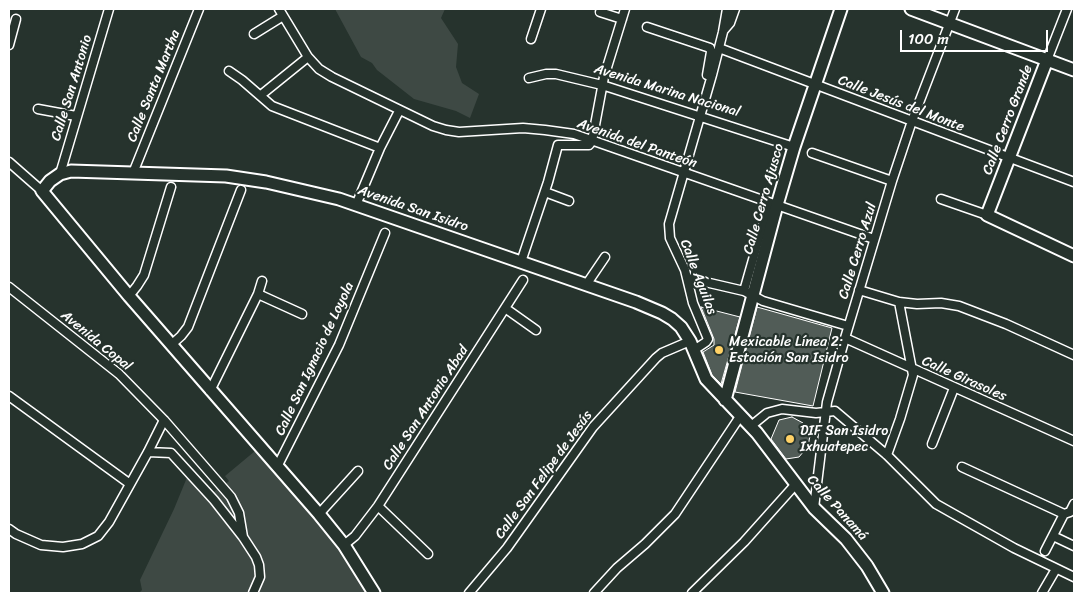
<!DOCTYPE html>
<meta charset="utf-8">
<style>
body{margin:0}
#map{position:relative;width:1083px;height:602px;overflow:hidden;background:#26332d;font-family:Sriracha,sans-serif}
canvas{display:block}
.frame{position:absolute;inset:0;border:10px solid #fff;pointer-events:none}
.scale{position:absolute;left:900px;top:30px;width:148px;height:22px;box-sizing:border-box;border:2px solid #fff;border-top:0;padding-left:6px;font-size:15px;line-height:18px;white-space:nowrap;color:#fff;-webkit-text-stroke:4px #26332d;paint-order:stroke}
</style>
<div id="map">
<canvas width="1083" height="602"></canvas>
<div class="frame"></div>
<div class="scale">100 m</div>
</div>
<script>
const context = document.querySelector('canvas').getContext('2d');
context.lineJoin = 'round';
function fillPath(path, color) {
  context.fillStyle = color;
  context.fill(path, 'evenodd');
}
function toPath(rows) {
  const path = new Path2D();
  for (const r of rows) {
    path.moveTo(r[0], r[1]);
    for (let i = 2; i < r.length; i += 2) path.lineTo(r[i], r[i + 1]);
  }
  return path;
}
function stroke(path, color, width, dash) {
  context.strokeStyle = color;
  context.lineWidth = width;
  context.lineCap = dash ? 'butt' : 'round';
  context.setLineDash(dash || []);
  context.stroke(path);
}
function write(font, color, halo, rows, align = 'center') {
  context.font = font + ' Sriracha,sans-serif';
  context.lineWidth = 4.5;
  context.setLineDash([]);
  context.textBaseline = 'middle';
  context.strokeStyle = halo;
  context.fillStyle = color;
  for (const [text, x, y, turn = 0] of rows) {
    context.save();
    context.translate(x, y);
    context.rotate((+turn || 0) * Math.PI / 180);
    context.textAlign = isNaN(turn) ? turn : align;
    if (halo) context.strokeText(text, 0, 0);
    context.fillText(text, 0, 0);
    context.restore();
  }
}
const green = toPath([
 [335,9,445,9,441,18,458,44,456,67,462,83,479,94,470,118,456,111,414,99,377,70,372,63,361,57],
 [255,451,339,546,367,593,139,593,142,590,140,580,174,509,188,475,213,493,219,487,221,488,229,481,225,476]
]);
const building = toPath([
 [701,307,740,317,721,384,712,375,703,352,714,345,714,339,701,307],
 [757,307,832,328,813,406,735,392,757,307],
 [792,417,803,423,810,436,808,446,799,457,786,459,771,439,779,420,792,417]
]);
const street = toPath([
 [279,9,308,57,319,69,332,77,433,126,446,130,459,132,523,128,545,130,574,134,874,239],
 [600,12,622,19],
 [647,27,710,48,711,52,707,75],
 [724,30,730,23,735,9],
 [254,34,283,16],
 [531,39,541,9],
 [9,45,16,19],
 [719,48,1074,182],
 [1047,60,1067,9],
 [229,71,242,80,272,106,380,148],
 [529,78,546,74,556,74,602,85,794,147],
 [261,95,308,57],
 [38,109,76,116],
 [812,153,892,181],
 [9,162,42,191],
 [133,173,199,9],
 [60,174,109,9],
 [545,192,569,201],
 [941,199,987,215],
 [356,205,380,148,399,111],
 [521,262,548,182,558,145,589,145,592,141,604,77,625,9],
 [688,278,744,291,763,301,848,326],
 [586,285,605,257],
 [9,287,119,374,164,420,231,497,239,513,243,537],
 [859,290,899,302,917,304,941,303,959,306,1006,324,1074,355],
 [744,291,766,214,770,208,777,205],
 [258,294,302,314],
 [129,296,137,286,144,275,171,187],
 [505,308,536,330],
 [845,338,1074,441],
 [171,345,181,336,188,327,241,190],
 [694,350,706,342,708,339,693,303,685,270,670,238,669,224,712,75,723,32,727,9],
 [210,391,258,294,262,281],
 [9,396,130,484],
 [751,426,767,413,782,409,816,413,835,411,887,455,936,504,1014,548,1074,577],
 [932,444,954,388],
 [148,452,171,453,214,500,243,537,256,557,259,565,260,577,253,593],
 [887,455,900,419,913,375,899,302],
 [277,467,339,345,385,233],
 [962,467,1064,514,1070,512,1074,504],
 [378,506,428,554],
 [814,508,827,402,845,338,892,181,912,121,955,9],
 [319,514,358,471],
 [9,529,16,534,41,545,63,547,82,544,98,536,109,522,148,452,164,420],
 [1053,536,1074,546],
 [344,545,355,536,378,506,523,280],
 [1045,551,1064,514],
 [469,593,507,548,593,427,656,358,662,353,690,341],
 [594,593,617,568,645,544,675,514,741,415],
 [692,593,744,542,795,485],
 [1042,593,1056,569]
]);
const secondary = toPath([
 [911,9,1074,70],
 [1047,60,987,215,1074,256],
 [725,400,777,205,794,147,841,9],
 [374,593,344,545,319,514,129,296,42,191,50,181,60,174,71,171,226,176,266,182,339,199,636,302,662,313,672,319,681,327,690,341,706,379,757,433,814,508,846,539,867,566,883,593]
]);
const markers = [
 [719,350,5,"#ffd166"],
 [790,439,5,"#ffd166"]
];
const streetNames = [
 ["Calle Santa Martha",154,86,-68],
 ["Calle San Antonio",72,88,-73],
 ["Avenida Marina Nacional",667,91,17],
 ["Calle Jesús del Monte",901,104,21],
 ["Calle Cerro Grande",1008,120,-69],
 ["Avenida del Panteón",637,144,19],
 ["Calle Cerro Ajusco",764,199,-74],
 ["Avenida San Isidro",413,209,19],
 ["Calle Cerro Azul",858,251,-73],
 ["Calle Águilas",698,277,69],
 ["Avenida Copal",96,341,39],
 ["Calle San Ignacio de Loyola",315,359,-65],
 ["Calle Girasoles",964,379,24],
 ["Calle San Antonio Abad",426,408,-57],
 ["Calle San Felipe de Jesús",544,475,-54],
 ["Calle Panamá",837,508,48]
];
const poiNames = [
 ["Mexicable Línea 2:",729,342],
 ["Estación San Isidro",729,358],
 ["DIF San Isidro",800,431],
 ["Ixhuatepec",800,447]
];
fillPath(green, '#3e4944');
fillPath(building, '#515c57');
stroke(building, '#fff', 1);
stroke(street, '#fff', 11);
stroke(secondary, '#fff', 15);
stroke(street, '#26332d', 8);
stroke(secondary, '#26332d', 11);
for (const [x, y, r, color] of markers) {
  const dot = new Path2D();
  dot.arc(x, y, r, 0, 2 * Math.PI);
  context.fillStyle = color;
  context.fill(dot);
  stroke(dot, '#26332d', 2);
}
write('14px', '#fff', '#26332d', streetNames);
write('14px', '#fff', '#26332d', poiNames, 'left');
</script>
